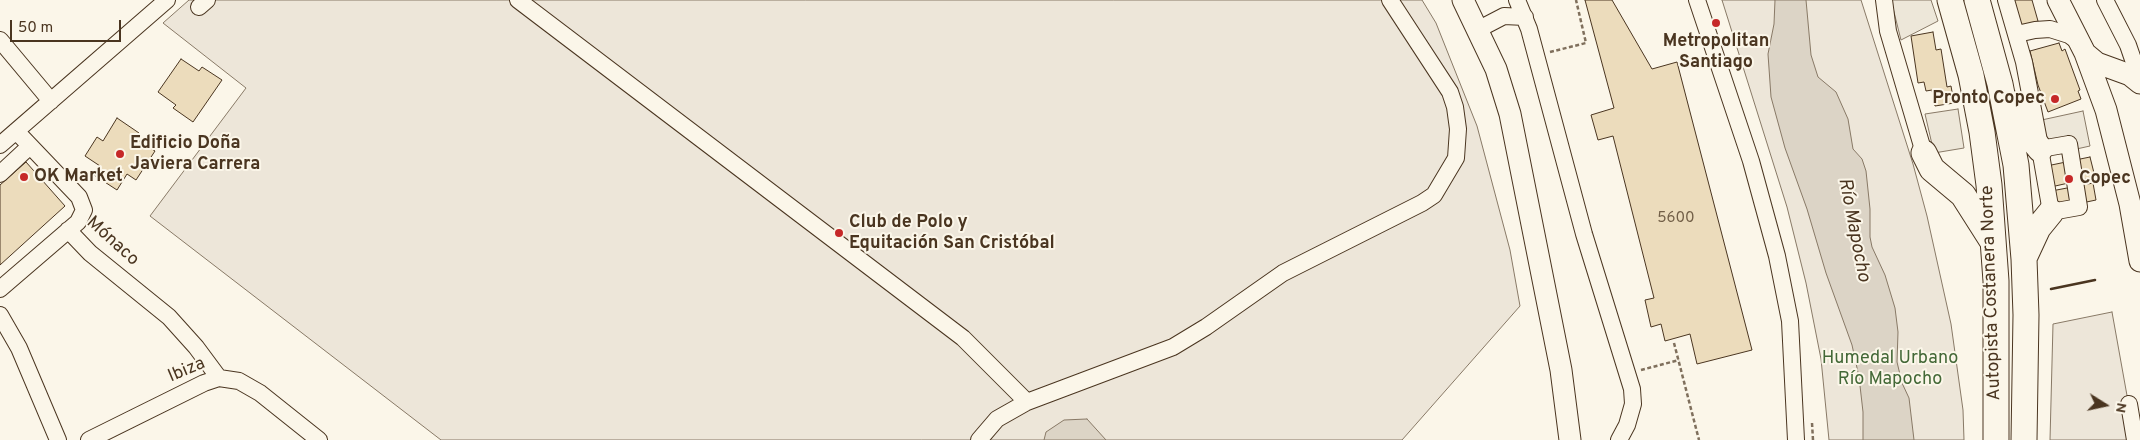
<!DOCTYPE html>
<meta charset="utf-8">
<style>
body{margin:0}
#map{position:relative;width:2140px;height:440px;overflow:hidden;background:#fbf6e9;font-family:Overpass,sans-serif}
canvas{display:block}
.north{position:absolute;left:2080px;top:380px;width:50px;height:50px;-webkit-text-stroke:4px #fbf6e9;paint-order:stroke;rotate:100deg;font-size:14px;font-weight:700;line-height:20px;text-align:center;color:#4a3520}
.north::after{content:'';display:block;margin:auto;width:18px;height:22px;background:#4a3520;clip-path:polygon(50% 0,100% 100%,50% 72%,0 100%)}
.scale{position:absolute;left:10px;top:20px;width:111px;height:22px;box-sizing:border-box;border:2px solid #4a3520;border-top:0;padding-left:6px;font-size:15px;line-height:18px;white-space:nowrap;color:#4a3520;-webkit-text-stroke:4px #fbf6e9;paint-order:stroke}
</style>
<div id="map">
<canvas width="2140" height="440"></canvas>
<div class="north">N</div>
<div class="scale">50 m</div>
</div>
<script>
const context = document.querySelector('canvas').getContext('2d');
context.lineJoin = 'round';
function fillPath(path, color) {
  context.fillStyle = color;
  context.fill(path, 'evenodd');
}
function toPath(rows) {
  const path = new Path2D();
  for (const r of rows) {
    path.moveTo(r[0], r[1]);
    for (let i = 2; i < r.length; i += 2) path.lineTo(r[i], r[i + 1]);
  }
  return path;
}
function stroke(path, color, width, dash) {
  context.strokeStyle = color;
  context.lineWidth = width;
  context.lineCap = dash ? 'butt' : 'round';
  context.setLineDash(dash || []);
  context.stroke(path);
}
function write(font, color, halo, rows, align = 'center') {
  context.font = font + ' Overpass,sans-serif';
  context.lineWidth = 4;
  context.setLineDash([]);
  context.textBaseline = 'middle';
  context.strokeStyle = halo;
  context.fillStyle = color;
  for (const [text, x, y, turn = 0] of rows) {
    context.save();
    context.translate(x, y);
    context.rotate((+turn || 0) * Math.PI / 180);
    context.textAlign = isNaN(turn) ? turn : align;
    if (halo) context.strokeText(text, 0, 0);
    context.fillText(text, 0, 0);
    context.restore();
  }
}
const green = toPath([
 [189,0,1422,0,1436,23,1477,126,1510,250,1520,306,1402,440,441,440,150,216,246,88,163,23,189,0],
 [1722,0,1861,0,1913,164,1927,216,1951,324,1963,410,1964,440,1829,440,1821,359,1806,283,1787,207,1722,0],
 [2112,312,2135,440,2050,440,2053,324,2112,312]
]);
const parking = toPath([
 [1891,0,1931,0,1938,21,1901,40,1891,0],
 [1958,109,1964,148,1934,153,1925,114,1958,109],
 [2083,111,2090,146,2045,156,2037,121,2083,111]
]);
const water = toPath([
 [1775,0,1806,0,1811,55,1818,77,1836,92,1848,119,1853,149,1862,159,1866,171,1870,209,1870,237,1872,247,1885,275,1895,308,1898,332,1897,362,1902,383,1909,398,1914,440,1863,440,1863,412,1859,377,1852,345,1826,273,1807,209,1785,148,1771,97,1768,54,1774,24,1775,0],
 [1087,419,1106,440,1044,440,1046,432,1064,420,1087,419]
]);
const building = toPath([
 [1585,0,1612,0,1652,69,1677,62,1752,350,1697,364,1690,334,1665,341,1661,324,1651,327,1645,300,1654,298,1613,136,1598,140,1591,115,1614,108,1585,0],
 [2013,0,2032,0,2038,21,2021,26,2013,0],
 [1933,32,1936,50,1941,49,1947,87,1951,86,1954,103,1935,106,1932,90,1926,91,1924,82,1918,83,1911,36,1933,32],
 [2059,43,2062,51,2065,49,2080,90,2078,91,2081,99,2048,112,2038,85,2030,51,2059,43],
 [181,59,199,71,202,67,222,80,193,122,173,108,176,105,158,92,181,59],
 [117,118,139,133,136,139,155,151,136,180,127,174,117,190,94,175,100,166,85,156,97,137,103,141,117,118],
 [2090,157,2095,177,2042,189,2037,168,2090,157],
 [26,162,65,206,0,265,0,185,26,162],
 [2093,183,2096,200,2044,211,2041,193,2093,183]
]);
const path = toPath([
 [1550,52,1586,43,1576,0],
 [1674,343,1699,440],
 [1641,370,1679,360],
 [1812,423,1813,440]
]);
const minor = toPath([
 [518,0,963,338,1027,402],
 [1517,0,1529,29,1584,234,1632,389,1633,404,1627,425,1619,440],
 [1697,0,1751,161,1777,256,1790,321,1796,440],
 [1884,0,1888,31,1924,153],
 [2006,0,2024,62,2039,141],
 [2105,0,2128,45,2140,80],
 [199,7,207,0],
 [1479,29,1504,16,1525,17],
 [2017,34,2035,30,2050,29,2069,35,2080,43],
 [0,40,51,101],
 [2069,144,2079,207,2051,212,2040,149,2069,144],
 [0,145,167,0],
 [0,174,30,146],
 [68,230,90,253,169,317,196,347,219,378],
 [0,289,78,222,84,210,79,197,16,131],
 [0,315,19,348,58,440],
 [2129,404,2135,440],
 [89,440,204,383,219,378,239,381,260,393,319,440],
 [979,440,997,419,1027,402,1173,347,1206,327,1283,273,1422,203,1434,195,1456,158,1458,129,1455,107,1450,92,1390,0]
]);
const major = toPath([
 [1463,0,1496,69,1510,114,1561,370,1570,440],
 [2058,0,2085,53,2106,110,2130,204,2140,261],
 [2085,53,2097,63,2130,75,2140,83]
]);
const highway = toPath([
 [1950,0,1971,75,1982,132,1989,185,1996,281,1996,440],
 [1977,0,2000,84,2016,165,2024,259,2026,315,2024,440],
 [2013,104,2028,134,2040,149],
 [1924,153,1932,169,1963,195,1991,239],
 [2025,256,2038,228,2051,212]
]);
const wall = toPath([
 [2051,289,2095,280]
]);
const markers = [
 [1716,23,5,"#c62828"],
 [2055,99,5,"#c62828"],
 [120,154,5,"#c62828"],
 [24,177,5,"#c62828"],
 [2069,179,5,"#c62828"],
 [839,233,5,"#c62828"]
];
const numberNames = [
 ["5600",1676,219]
];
const poiNames = [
 ["Metropolitan",1716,42,"center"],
 ["Santiago",1716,63,"center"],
 ["Pronto Copec",2045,99,"right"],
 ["Edificio Doña",130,144],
 ["Javiera Carrera",130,165],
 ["OK Market",34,177],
 ["Copec",2079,179],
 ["Club de Polo y",849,223],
 ["Equitación San Cristóbal",849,244]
];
const streetNames = [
 ["Mónaco",112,242,42],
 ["Autopista Costanera Norte",1992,293,-92],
 ["Ibiza",187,371,-23]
];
const parkNames = [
 ["Humedal Urbano",1890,359],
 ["Río Mapocho",1890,380]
];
const waterNames = [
 ["Río Mapocho",1853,230,79]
];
fillPath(green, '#ede6d9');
stroke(green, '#887966', 1);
fillPath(parking, '#ede7d9');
stroke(parking, '#887966', 1);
fillPath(water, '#dcd4c6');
stroke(water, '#887966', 1);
fillPath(building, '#ecdcbc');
stroke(building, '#4a3520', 1);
stroke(minor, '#4a3520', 18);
stroke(major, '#4a3520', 23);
stroke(highway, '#4a3520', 27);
stroke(path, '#7f6f5c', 2.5, [4, 2.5]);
stroke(minor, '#fbf6e9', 16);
stroke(major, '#fbf6e9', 21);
stroke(highway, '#fbf6e9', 25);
stroke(wall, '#4a3520', 2.5);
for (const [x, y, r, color] of markers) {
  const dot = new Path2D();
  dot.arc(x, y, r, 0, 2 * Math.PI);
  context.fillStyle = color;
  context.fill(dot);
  stroke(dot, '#fbf6e9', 2);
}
write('15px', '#725f47', null, numberNames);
write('bold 18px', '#4a3520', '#fbf6e9', poiNames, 'left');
write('18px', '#4a3520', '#fbf6e9', streetNames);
write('18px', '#436837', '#fbf6e9', parkNames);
write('italic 19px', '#4a3520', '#fbf6e9', waterNames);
</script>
